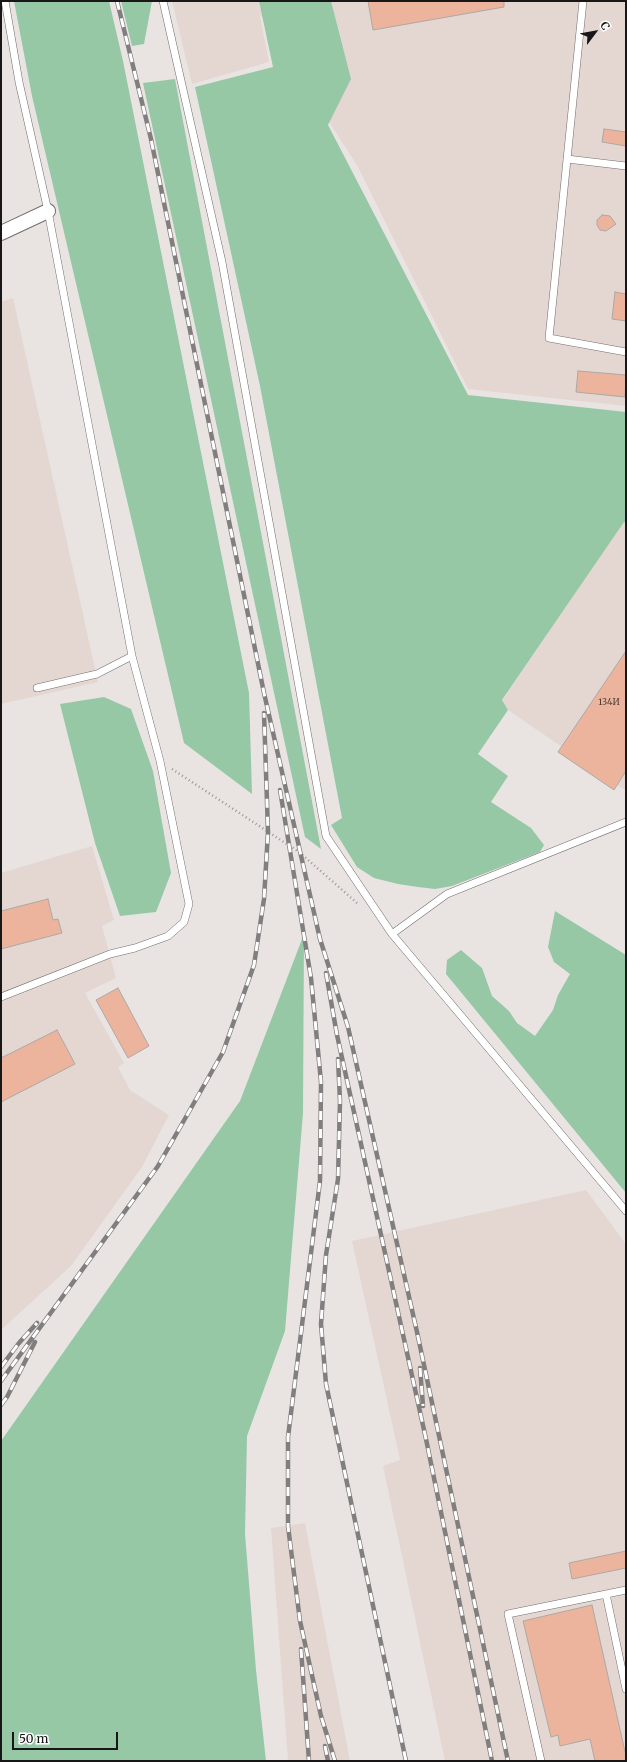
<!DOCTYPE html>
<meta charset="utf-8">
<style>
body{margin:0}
#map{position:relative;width:627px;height:1762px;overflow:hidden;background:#e9e4e2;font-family:Merriweather,serif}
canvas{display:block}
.frame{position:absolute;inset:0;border:2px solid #181616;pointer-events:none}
.north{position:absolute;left:575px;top:12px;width:40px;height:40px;-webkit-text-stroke:3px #fff;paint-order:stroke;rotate:58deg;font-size:11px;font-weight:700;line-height:16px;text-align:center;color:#181616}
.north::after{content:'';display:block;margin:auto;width:14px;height:18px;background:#181616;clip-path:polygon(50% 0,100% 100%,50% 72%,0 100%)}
.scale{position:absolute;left:12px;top:1732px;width:106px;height:18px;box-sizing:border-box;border:2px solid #181616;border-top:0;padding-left:5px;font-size:12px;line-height:14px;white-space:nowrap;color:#181616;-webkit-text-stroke:3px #fff;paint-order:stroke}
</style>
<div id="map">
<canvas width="627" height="1762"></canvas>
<div class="frame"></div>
<div class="north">С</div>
<div class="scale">50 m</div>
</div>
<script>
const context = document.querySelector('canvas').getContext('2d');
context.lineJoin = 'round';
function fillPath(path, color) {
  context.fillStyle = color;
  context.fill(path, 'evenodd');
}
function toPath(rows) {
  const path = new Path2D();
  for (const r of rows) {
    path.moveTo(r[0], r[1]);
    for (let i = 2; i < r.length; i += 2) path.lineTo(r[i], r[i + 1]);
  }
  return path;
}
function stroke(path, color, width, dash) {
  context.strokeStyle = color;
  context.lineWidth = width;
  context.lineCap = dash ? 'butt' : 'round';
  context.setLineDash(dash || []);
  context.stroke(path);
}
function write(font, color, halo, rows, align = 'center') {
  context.font = font + ' Merriweather,serif';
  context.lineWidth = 4;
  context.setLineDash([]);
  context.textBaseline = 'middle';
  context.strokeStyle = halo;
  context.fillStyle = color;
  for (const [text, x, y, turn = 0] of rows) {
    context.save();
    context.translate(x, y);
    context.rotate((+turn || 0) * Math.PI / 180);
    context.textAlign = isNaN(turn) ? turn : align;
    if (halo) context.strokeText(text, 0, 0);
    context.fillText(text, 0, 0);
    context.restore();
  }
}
const built = toPath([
 [172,1,257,1,269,62,192,84],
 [257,1,626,1,626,406,468,389,358,167,260,14],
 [13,298,98,682,1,704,1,302],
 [624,521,626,523,626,791,508,710,502,701],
 [92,846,114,920,102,926,116,978,85,993,124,1063,118,1067,130,1090,169,1115,142,1167,71,1266,1,1330,1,1133,11,1128,1,1133,1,873],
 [586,1190,626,1244,626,1761,445,1761,383,1466,400,1460,352,1241],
 [305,1523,350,1761,288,1761,271,1528]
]);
const green = toPath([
 [14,1,109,1,123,61,249,693,252,794,184,743,32,96],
 [121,1,152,1,144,44,132,46],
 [259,1,331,1,351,79,328,125,468,395,626,412,626,523,624,522,502,700,508,710,478,754,508,776,491,802,531,828,544,845,540,852,452,886,435,889,418,887,398,884,374,878,357,867,331,825,342,818,260,386,195,87,273,67],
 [175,79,224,337,321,849,305,837,143,83],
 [104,697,131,709,153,771,171,873,156,912,120,916,95,843,60,704],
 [555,911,626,955,626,1193,446,974,447,960,461,950,482,968,492,996,509,1011,517,1023,535,1036,553,1010,558,995,570,974,554,962,548,947],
 [304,934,303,1113,285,1331,247,1436,245,1534,256,1670,266,1761,1,1761,1,1441,240,1101]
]);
const building = toPath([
 [368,1,504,1,504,7,373,30,368,1],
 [604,129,626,132,626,146,602,142,604,129],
 [602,215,610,216,616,224,606,231,600,230,597,225,597,220,602,215],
 [615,292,626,294,626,321,612,319,615,292],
 [578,371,626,375,625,397,576,392,578,371],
 [626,651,626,771,614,790,558,752,626,651],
 [48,899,53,920,58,919,62,933,1,949,1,911,48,899],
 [118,988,149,1046,128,1058,96,1000,118,988],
 [57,1030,75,1064,1,1102,1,1058,57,1030],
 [626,1551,626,1568,572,1579,569,1563,626,1551],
 [592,1605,626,1756,626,1761,595,1761,590,1739,560,1746,558,1735,551,1737,523,1621,592,1605]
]);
const path = toPath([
 [172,769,299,852,357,903]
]);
const service = toPath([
 [163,1,222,262,326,836,392,934,626,1211],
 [583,1,549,338,626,352],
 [567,159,626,166],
 [37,688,97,674,132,656],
 [392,934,447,894,626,822],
 [1,997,110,954,135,948,168,936,184,922,189,904,160,761,132,656,48,211,19,82,5,1],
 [606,1594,626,1689],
 [541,1761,508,1614,626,1590]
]);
const minor = toPath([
 [1,233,48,211]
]);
const rail = toPath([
 [117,1,151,139,264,693,320,939,348,1027,417,1332,508,1761],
 [280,790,311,978,321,1082,320,1181,288,1437,288,1526,300,1621,321,1716,335,1761],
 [326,973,337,1035,426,1439,492,1761],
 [338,1059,340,1101,338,1179,326,1255,321,1324,326,1384,406,1761],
 [1,1367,19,1343,37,1323],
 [420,1368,423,1406],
 [1,1381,158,1166,223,1052,254,965,264,899,268,832,264,713],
 [1,1405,7,1397,35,1342],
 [301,1649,309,1761],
 [325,1746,328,1761]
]);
const numberNames = [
 ["134И",609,702]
];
fillPath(built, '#e4d7d2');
fillPath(green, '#96c8a6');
fillPath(building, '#ecb49c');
stroke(building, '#ada8a6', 1);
stroke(service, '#736f6d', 8);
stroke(minor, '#736f6d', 16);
stroke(path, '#9a9695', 2.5, [1, 3]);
stroke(service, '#fff', 7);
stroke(minor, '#fff', 14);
stroke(rail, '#817e7d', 4.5);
stroke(rail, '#fff', 3, [9]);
write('9px', '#4d3e38', null, numberNames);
</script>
